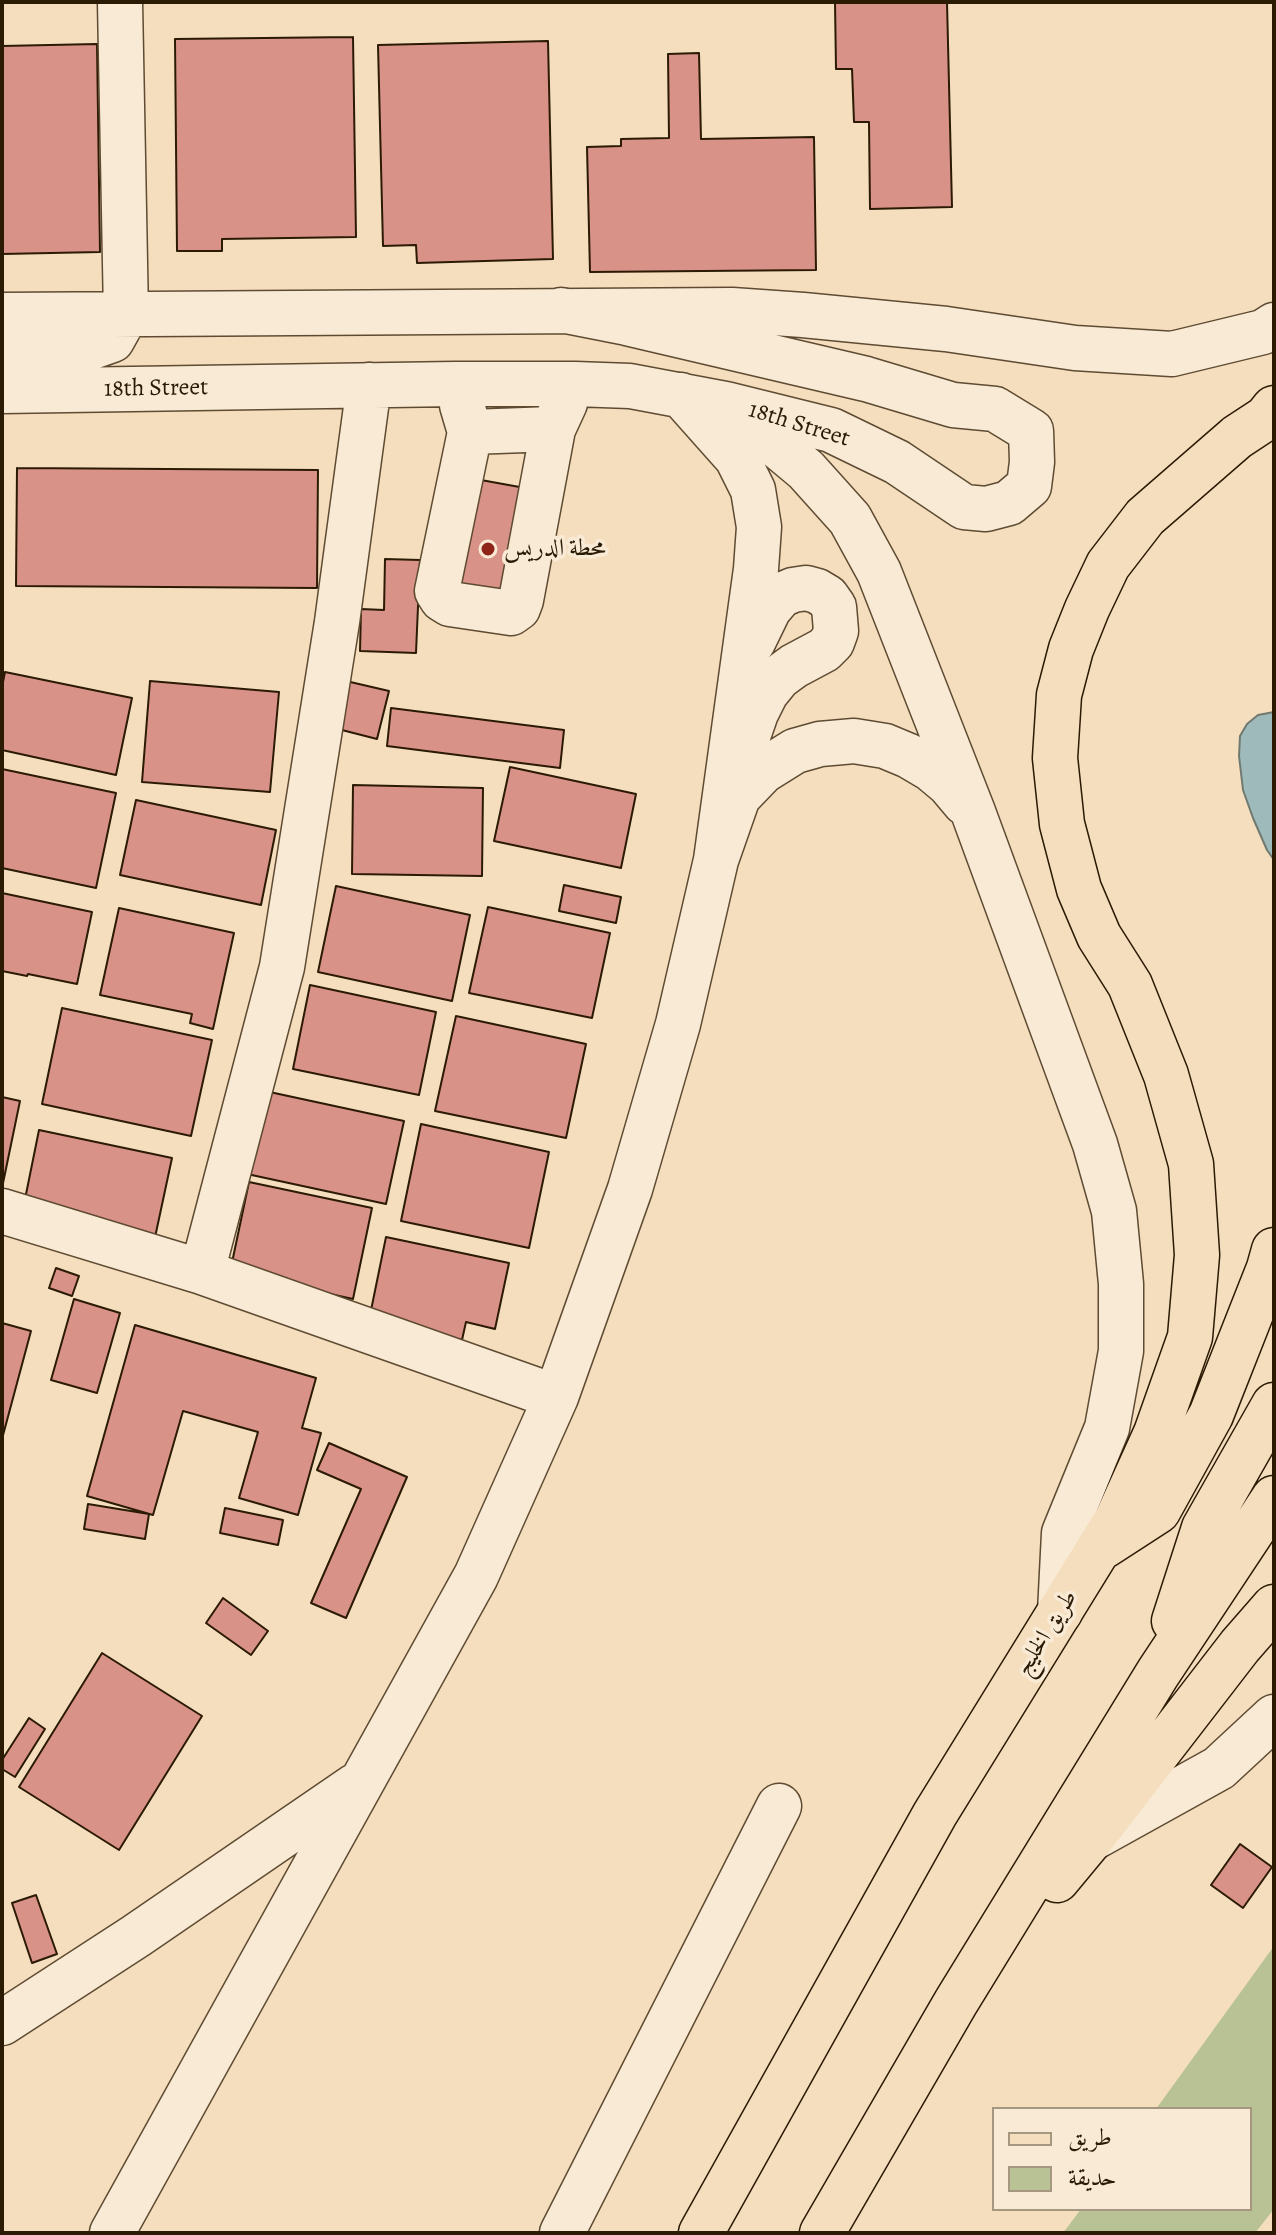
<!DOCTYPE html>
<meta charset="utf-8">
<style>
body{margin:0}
#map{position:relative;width:1276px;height:2235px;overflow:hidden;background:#f5debe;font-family:Alegreya,Amiri,serif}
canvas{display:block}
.frame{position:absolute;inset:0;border:4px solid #2b1a04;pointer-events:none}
.legend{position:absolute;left:992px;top:2107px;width:260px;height:104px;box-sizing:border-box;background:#f8ead5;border:2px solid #a69781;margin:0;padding:10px 14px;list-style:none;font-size:24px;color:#2b1a04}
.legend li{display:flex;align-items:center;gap:16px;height:40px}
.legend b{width:40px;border:2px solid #a69781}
</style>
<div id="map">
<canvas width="1276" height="2235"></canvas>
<div class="frame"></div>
<ul class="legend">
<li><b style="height:10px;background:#f5debe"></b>طريق</li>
<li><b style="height:22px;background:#b8c294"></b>حديقة</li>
</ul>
</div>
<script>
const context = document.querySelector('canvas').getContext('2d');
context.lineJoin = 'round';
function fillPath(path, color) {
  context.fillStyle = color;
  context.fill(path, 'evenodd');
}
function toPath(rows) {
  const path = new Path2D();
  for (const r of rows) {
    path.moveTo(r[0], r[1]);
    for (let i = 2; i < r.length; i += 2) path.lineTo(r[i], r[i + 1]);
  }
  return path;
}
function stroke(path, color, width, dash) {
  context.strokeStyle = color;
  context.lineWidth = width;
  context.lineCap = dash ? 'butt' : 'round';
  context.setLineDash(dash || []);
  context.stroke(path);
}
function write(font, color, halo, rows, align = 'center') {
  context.font = font + ' Alegreya,Amiri,serif';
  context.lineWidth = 7;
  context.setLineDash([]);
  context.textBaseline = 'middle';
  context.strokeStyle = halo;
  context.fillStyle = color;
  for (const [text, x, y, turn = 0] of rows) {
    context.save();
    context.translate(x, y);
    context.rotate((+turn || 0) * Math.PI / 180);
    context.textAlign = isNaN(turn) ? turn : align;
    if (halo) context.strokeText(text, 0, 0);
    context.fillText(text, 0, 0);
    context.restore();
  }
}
const green = toPath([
 [1274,1946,1274,2209,1255,2233,1063,2233,1081,2209,1250,2209,1250,2109,1156,2109]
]);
const water = toPath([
 [1274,712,1274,860,1267,850,1253,818,1243,790,1239,756,1240,736,1247,724,1258,715,1274,712]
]);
const building = toPath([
 [835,2,947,2,952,207,870,209,869,122,854,122,852,69,836,69,835,2],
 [353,37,356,237,222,239,222,251,177,251,175,39,353,37],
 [548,41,553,259,417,263,416,245,383,246,378,45,548,41],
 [97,44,100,252,2,254,2,46,97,44],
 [699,53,701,139,814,137,816,270,590,272,587,147,621,146,621,139,669,138,668,54,699,53],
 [17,468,318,470,317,588,16,586,17,468],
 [470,478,536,490,514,619,448,608,470,478],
 [385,559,420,560,416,653,360,651,361,609,384,610,385,559],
 [5,672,132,698,116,775,2,750,2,687,5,672],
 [150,681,279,692,270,792,142,782,150,681],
 [346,681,389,691,377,739,334,728,346,681],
 [391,708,564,730,560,768,387,746,391,708],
 [510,767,636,794,621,868,494,841,510,767],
 [2,769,116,793,96,888,2,868,2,769],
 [353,785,483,788,482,876,352,874,353,785],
 [136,800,276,830,261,905,120,875,136,800],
 [564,885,621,897,616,923,559,911,564,885],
 [336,886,470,915,452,1001,318,972,336,886],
 [2,893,92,912,77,984,28,974,27,976,2,971,2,893],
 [488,907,610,933,592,1018,469,993,488,907],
 [119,908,234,933,213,1029,190,1023,192,1014,100,995,119,908],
 [310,985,436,1012,419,1095,293,1069,310,985],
 [62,1008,212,1040,191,1136,42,1104,62,1008],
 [456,1016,586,1044,566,1138,435,1111,456,1016],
 [265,1091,404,1121,386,1204,247,1174,265,1091],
 [2,1097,20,1101,2,1188,2,1097],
 [421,1124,549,1152,529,1248,401,1221,421,1124],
 [39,1130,172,1158,154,1242,22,1214,39,1130],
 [249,1182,372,1208,353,1299,230,1272,249,1182],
 [386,1237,509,1263,495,1329,466,1322,462,1340,369,1320,386,1237],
 [56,1268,79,1276,72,1296,49,1288,56,1268],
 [74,1299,120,1313,97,1393,51,1380,74,1299],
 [2,1323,31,1331,2,1439,2,1323],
 [135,1325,316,1378,302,1428,321,1433,298,1515,239,1498,258,1432,183,1411,153,1515,87,1496,135,1325],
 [329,1443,407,1477,346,1618,311,1603,361,1489,317,1470,329,1443],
 [88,1504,149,1514,145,1539,84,1529,88,1504],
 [225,1508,283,1520,278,1545,220,1533,225,1508],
 [223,1598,268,1631,251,1655,206,1623,223,1598],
 [102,1653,202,1716,119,1850,19,1787,102,1653],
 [29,1718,45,1729,15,1777,2,1769,2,1760,29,1718],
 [1240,1844,1272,1867,1243,1908,1211,1885,1240,1844],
 [36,1895,57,1954,32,1963,12,1903,36,1895]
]);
const minor = toPath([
 [2,315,732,310,803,315,946,329,1075,348,1172,354,1263,332,1274,325],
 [2,359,61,358,112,340,126,315,120,2],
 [2,391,455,384,575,384,630,386,726,404,831,430,897,462,964,507,986,509,1009,503,1029,486,1032,462,1031,431,995,409,953,405,866,379,627,323,561,310],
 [681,395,737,458,753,490,759,527,756,569,716,860,738,797,763,771,795,751,820,744,854,741,885,746,909,756,931,769,949,784,965,803],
 [462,405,470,432,553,429,565,403],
 [734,410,806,470,850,519,879,572,973,812,1095,1144,1114,1211,1121,1284,1121,1351,1107,1428,1064,1533,1060,1612],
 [470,432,437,591,442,599,450,604,511,613,518,608,521,600,553,429],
 [747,739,756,713,766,693,779,677,794,666,824,650,832,642,836,631,834,607,827,597,817,591,806,588,793,590,781,595,769,609,753,642],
 [2,1211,202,1272,556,1397],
 [202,1272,282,967,337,622,369,385],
 [1091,1839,1219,1768,1274,1717],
 [2,2023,136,1936,355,1786],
 [112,2233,476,1576,556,1397,630,1189,678,1024,716,860],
 [562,2233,779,1806]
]);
const major = toPath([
 [1104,1546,1158,1511,1211,1415,1269,1268,1274,1250],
 [1174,1621,1204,1528,1274,1405],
 [1057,1880,1091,1839,1240,1646,1274,1607],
 [701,2233,935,1814,1117,1519,1156,1433,1190,1337,1197,1255,1191,1164,1166,1075,1130,985,1099,936,1079,889,1062,824,1055,758,1059,695,1071,649,1087,609,1108,565,1145,517,1237,437,1266,418,1274,408],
 [822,2233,956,2002,1158,1673,1274,1498]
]);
const markers = [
 [488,549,8,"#8f2418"]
];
const streetNames = [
 ["18th Street",156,389,-1],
 ["18th Street",799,425,17],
 ["طريق الخليج",1047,1633,-58]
];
const poiNames = [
 ["محطة الدريس",504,549]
];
fillPath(green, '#b8c294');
fillPath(water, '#9fbaba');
stroke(water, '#717a71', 2);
fillPath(building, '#d99287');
stroke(building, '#2b1a04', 2);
stroke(minor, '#5e4b32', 47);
stroke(major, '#2b1a04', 47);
stroke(minor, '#f8ead5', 44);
stroke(major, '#f5debe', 44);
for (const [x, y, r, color] of markers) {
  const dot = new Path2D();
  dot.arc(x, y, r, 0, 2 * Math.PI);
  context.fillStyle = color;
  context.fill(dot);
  stroke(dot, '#f8ead5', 3);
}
write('24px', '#2b1a04', '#f8ead5', streetNames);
write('24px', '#2b1a04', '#f8ead5', poiNames, 'left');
</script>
